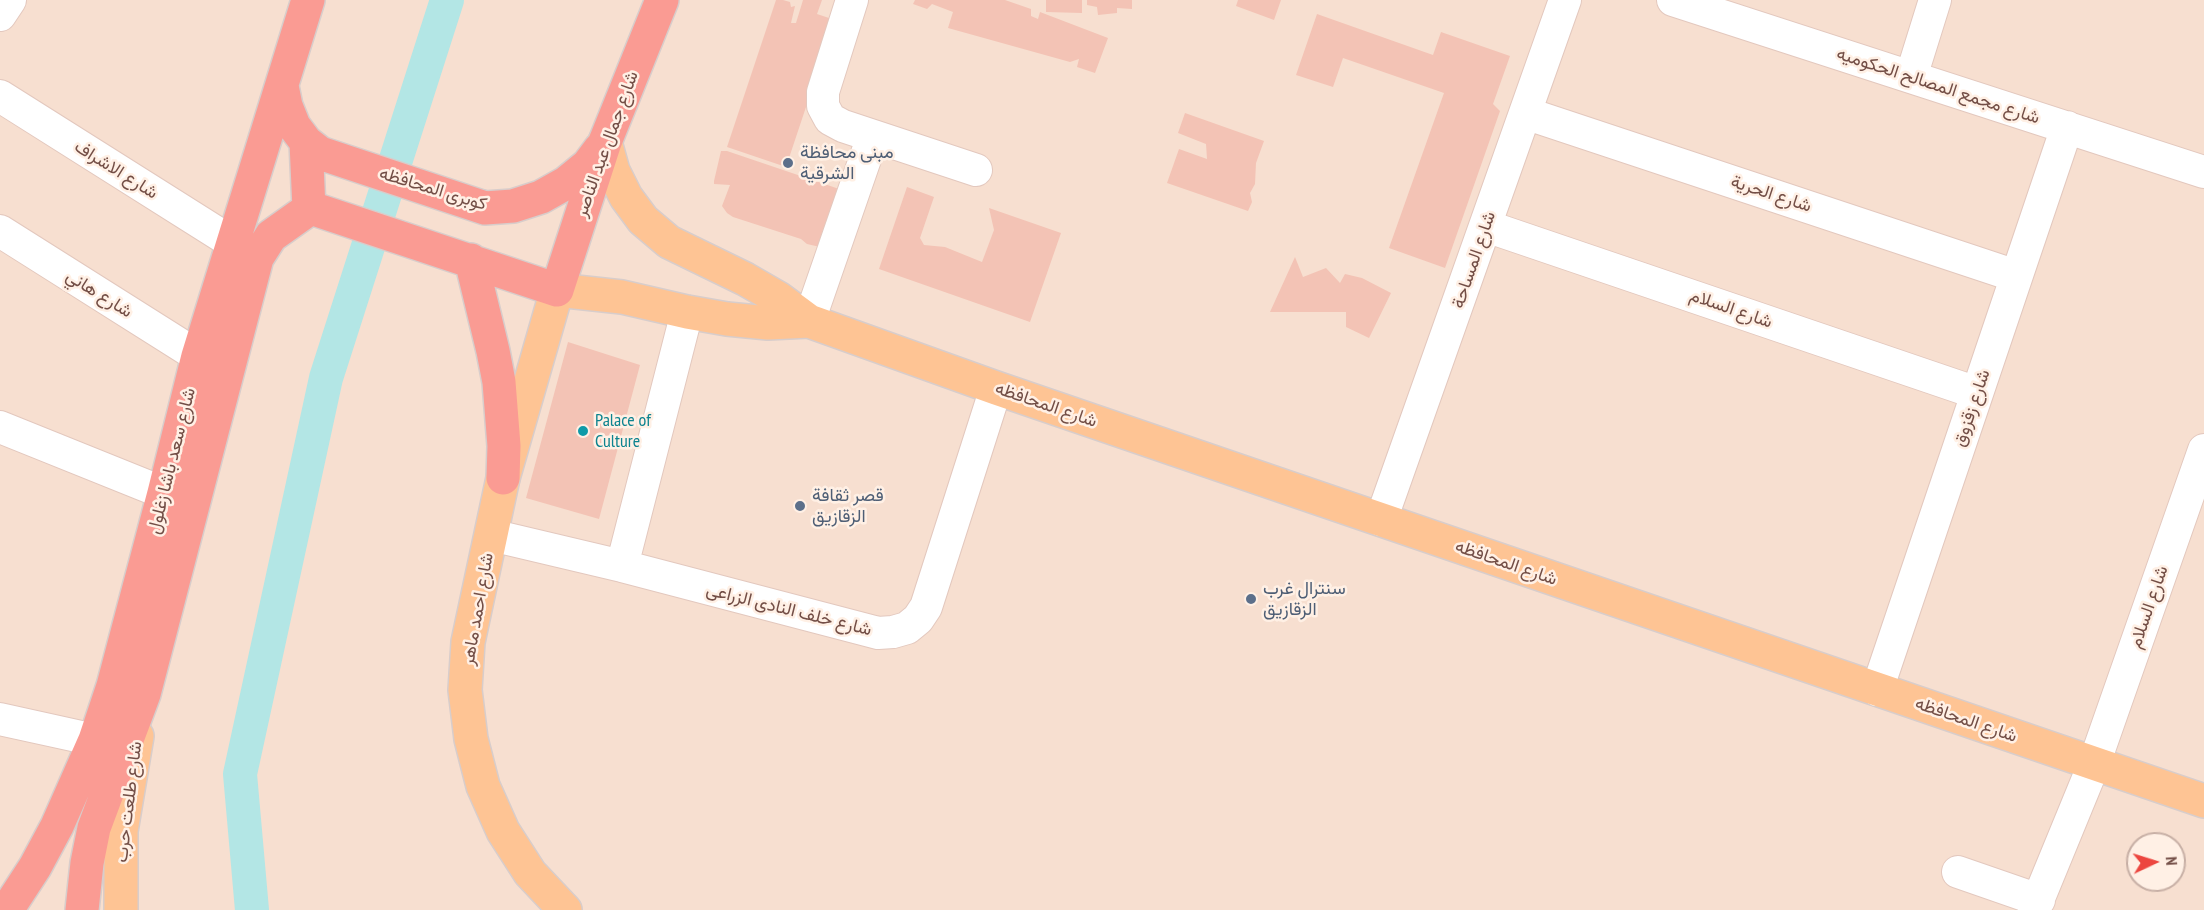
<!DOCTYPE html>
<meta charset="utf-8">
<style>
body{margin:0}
#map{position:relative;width:2204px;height:910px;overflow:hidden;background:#fdecdf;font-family:"PT Sans Narrow",sans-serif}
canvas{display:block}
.north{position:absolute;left:2126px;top:832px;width:60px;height:60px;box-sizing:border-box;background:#fff0e5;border:2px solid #c7afa5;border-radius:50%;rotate:86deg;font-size:16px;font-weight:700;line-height:24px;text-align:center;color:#734e46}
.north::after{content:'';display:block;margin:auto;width:21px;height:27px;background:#ec463f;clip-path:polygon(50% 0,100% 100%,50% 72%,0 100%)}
</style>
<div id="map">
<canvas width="2204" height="910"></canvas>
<div class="north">N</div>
</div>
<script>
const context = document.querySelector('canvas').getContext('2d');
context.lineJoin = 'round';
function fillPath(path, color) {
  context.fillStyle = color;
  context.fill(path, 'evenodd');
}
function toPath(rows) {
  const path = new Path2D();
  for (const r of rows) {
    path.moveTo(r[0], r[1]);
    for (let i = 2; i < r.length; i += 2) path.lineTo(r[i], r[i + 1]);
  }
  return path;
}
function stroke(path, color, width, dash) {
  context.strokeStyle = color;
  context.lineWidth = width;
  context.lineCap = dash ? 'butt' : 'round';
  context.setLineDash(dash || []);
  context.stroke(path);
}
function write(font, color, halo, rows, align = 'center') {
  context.font = font + ' "PT Sans Narrow",Vazirmatn,sans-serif';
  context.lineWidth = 5;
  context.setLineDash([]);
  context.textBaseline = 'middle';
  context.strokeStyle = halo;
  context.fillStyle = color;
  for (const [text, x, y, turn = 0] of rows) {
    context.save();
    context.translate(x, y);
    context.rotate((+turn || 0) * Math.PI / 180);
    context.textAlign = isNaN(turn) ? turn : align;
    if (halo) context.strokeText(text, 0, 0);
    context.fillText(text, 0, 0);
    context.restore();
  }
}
const residential = toPath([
 [0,0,2204,0,2204,910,0,910],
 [2138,844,2174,844,2174,880,2138,880]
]);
const canal = toPath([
 [252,910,240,774,326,378,447,0]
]);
const building = toPath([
 [776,0,783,0,790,2,791,7,795,6,791,23,796,23,803,0,822,0,817,14,835,20,786,167,727,147],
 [915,0,1005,0,1031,9,1031,16,1038,19,1040,12,1108,38,1095,73,1077,67,1079,59,1070,62,948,28,953,12,932,4,927,9,913,4],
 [1046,0,1082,0,1082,13,1046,12],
 [1087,0,1132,0,1132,9,1117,8,1117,13,1098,15,1097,7,1087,5],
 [1238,0,1281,0,1274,20,1236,6],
 [1317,14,1433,55,1441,32,1510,56,1493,104,1500,111,1445,268,1389,248,1444,93,1343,58,1333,87,1296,75],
 [1185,113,1264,141,1256,163,1255,184,1250,193,1252,202,1248,211,1167,183,1179,149,1207,159,1206,144,1178,133],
 [721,151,727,151,851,193,820,247,807,244,801,239,733,217,727,213,722,206,730,185,714,184,714,181],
 [907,187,934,197,920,238,924,245,945,247,982,262,994,230,989,208,1061,233,1030,322,879,269],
 [1295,257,1303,277,1326,268,1340,283,1345,274,1362,278,1391,293,1369,338,1346,327,1346,312,1270,312],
 [568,342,640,365,599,519,526,498]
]);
const minor = toPath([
 [852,0,823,92,823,106,830,119,843,126,976,170],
 [1673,0,2204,172],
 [0,15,10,0],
 [1911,77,1935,0],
 [0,96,233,243],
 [1525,113,2016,276],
 [1486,226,1977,393],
 [0,231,198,356],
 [809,321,873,136],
 [0,427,164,493],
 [1381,520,1565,0],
 [491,535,622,566,878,633,893,632,907,628,918,619,926,607,996,388],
 [622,566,687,312],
 [1877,690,2067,127],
 [0,719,95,740],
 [1958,872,2039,900],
 [2034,910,2094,764,2204,450]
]);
const major = toPath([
 [605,142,613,171,626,197,643,220,669,242,745,279,778,298,809,321,996,388,2204,801],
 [121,910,121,831,137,736],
 [565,910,530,873,503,831,483,786,471,739,465,690,468,642,503,478,557,290,622,297,687,312,727,319,768,323,809,321]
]);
const highway = toPath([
 [282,86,286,106,294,126,306,142,320,153,485,208,513,206,541,197,566,183,588,165,600,149],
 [306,142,309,209],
 [471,260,493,351,499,382,504,446,503,478],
 [7,910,35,867,57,826,95,740,113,686,164,493,198,356,308,0],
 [82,910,87,863,94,828,144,694,257,258,271,236,309,209,314,209,557,290,605,142,662,0]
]);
const markers = [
 [788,163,6,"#5c6f8a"],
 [583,431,6,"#0f9aa8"],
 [800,506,6,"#5c6f8a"],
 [1251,599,6,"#5c6f8a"]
];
const streetNames = [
 ["شارع مجمع المصالح الحكوميه",1938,86,18],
 ["شارع جمال عبد الناصر",607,144,-70],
 ["شارع الاشراف",116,170,32],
 ["كوبرى المحافظه",433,189,17],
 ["شارع الحرية",1771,194,18],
 ["شارع المساحة",1474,260,-71],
 ["شارع هاني",99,294,32],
 ["شارع السلام",1731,309,19],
 ["شارع المحافظه",1046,405,19],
 ["شارع زقزوق",1972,408,-71],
 ["شارع سعد باشا زغلول",172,461,-76],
 ["شارع المحافظه",1506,563,19],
 ["شارع السلام",2149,607,-71],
 ["شارع احمد ماهر",478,609,-80],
 ["شارع خلف النادى الزراعى",789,610,14],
 ["شارع المحافظه",1966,720,19],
 ["شارع طلعت حرب",129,802,-83]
];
const serviceNames = [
 ["مبنى محافظة",800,153],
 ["الشرقية",800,174],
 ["قصر ثقافة",812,496],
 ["الزقازيق",812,517],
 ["سنترال غرب",1263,589],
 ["الزقازيق",1263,610]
];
const cultureNames = [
 ["Palace of",595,421],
 ["Culture",595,442]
];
fillPath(residential, '#f7dfd0');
stroke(canal, '#b3e6e5', 34);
fillPath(building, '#f3c3b5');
stroke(minor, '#e3c8be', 34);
stroke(major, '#d8cdcb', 36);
stroke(highway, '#d8cdcb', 36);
stroke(minor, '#fff', 32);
stroke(major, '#fec494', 33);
stroke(highway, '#fa9b93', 33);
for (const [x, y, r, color] of markers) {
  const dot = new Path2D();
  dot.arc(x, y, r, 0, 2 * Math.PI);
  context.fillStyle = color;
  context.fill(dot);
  stroke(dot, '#fff0e5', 2);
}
write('18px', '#734e46', '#fff0e5', streetNames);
write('18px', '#4e5e75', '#fff0e5', serviceNames, 'left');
write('18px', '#0d838f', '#fff0e5', cultureNames, 'left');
</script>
